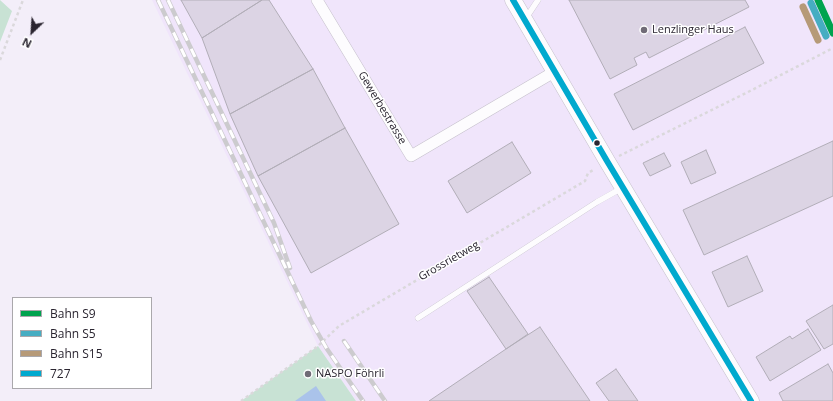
<!DOCTYPE html>
<meta charset="utf-8">
<style>
body{margin:0}
#map{position:relative;width:833px;height:401px;overflow:hidden;background:#f3eef9;font-family:"Open Sans",sans-serif}
canvas{display:block}
.legend{position:absolute;left:12px;top:297px;width:140px;height:92px;box-sizing:border-box;background:#fff;border:1px solid #aaa8ac;margin:0;padding:5px 7px;list-style:none;font-size:12px;color:#2a2530}
.legend li{display:flex;align-items:center;gap:8px;height:20px}
.legend b{width:20px;border:1px solid #aaa8ac}
.north{position:absolute;left:12px;top:12px;width:40px;height:40px;-webkit-text-stroke:3px #fff;paint-order:stroke;rotate:205deg;font-size:11px;font-weight:700;line-height:16px;text-align:center;color:#2a2530}
.north::after{content:'';display:block;margin:auto;width:14px;height:18px;background:#2a2530;clip-path:polygon(50% 0,100% 100%,50% 72%,0 100%)}
</style>
<div id="map">
<canvas width="833" height="401"></canvas>
<ul class="legend">
<li><b style="height:5px;background:#00a34f"></b>Bahn S9</li>
<li><b style="height:5px;background:#46adc2"></b>Bahn S5</li>
<li><b style="height:5px;background:#b69a78"></b>Bahn S15</li>
<li><b style="height:5px;background:#00a9ce"></b>727</li>
</ul>
<div class="north">N</div>
</div>
<script>
const context = document.querySelector('canvas').getContext('2d');
context.lineJoin = 'round';
function fillPath(path, color) {
  context.fillStyle = color;
  context.fill(path, 'evenodd');
}
function toPath(rows) {
  const path = new Path2D();
  for (const r of rows) {
    path.moveTo(r[0], r[1]);
    for (let i = 2; i < r.length; i += 2) path.lineTo(r[i], r[i + 1]);
  }
  return path;
}
function stroke(path, color, width, dash) {
  context.strokeStyle = color;
  context.lineWidth = width;
  context.lineCap = dash ? 'butt' : 'round';
  context.setLineDash(dash || []);
  context.stroke(path);
}
function write(font, color, halo, rows, align = 'center') {
  context.font = font + ' "Open Sans",sans-serif';
  context.lineWidth = 3;
  context.setLineDash([]);
  context.textBaseline = 'middle';
  context.strokeStyle = halo;
  context.fillStyle = color;
  for (const [text, x, y, turn = 0] of rows) {
    context.save();
    context.translate(x, y);
    context.rotate((+turn || 0) * Math.PI / 180);
    context.textAlign = isNaN(turn) ? turn : align;
    if (halo) context.strokeText(text, 0, 0);
    context.fillText(text, 0, 0);
    context.restore();
  }
}
const built = toPath([
 [152,0,833,0,833,401,356,401,318,346]
]);
const green = toPath([
 [0,0,12,11,0,42],
 [318,346,356,401,241,401]
]);
const water = toPath([
 [316,386,326,401,295,401]
]);
const building = toPath([
 [181,0,262,0,202,38,181,0],
 [262,0,269,0,313,69,230,114,202,38,262,0],
 [569,0,745,0,749,7,649,58,646,52,634,58,637,65,610,79,569,0],
 [745,27,764,63,633,130,614,94,745,27],
 [313,69,345,128,258,176,230,114,313,69],
 [345,128,399,224,311,273,258,176,345,128],
 [833,141,833,196,704,255,683,210,833,141],
 [512,142,531,173,467,213,448,181,512,142],
 [706,150,716,173,691,184,681,162,706,150],
 [664,153,671,166,650,176,643,163,664,153],
 [747,256,763,291,728,307,712,272,747,256],
 [489,277,528,334,506,349,467,291,489,277],
 [833,305,833,344,824,349,806,321,833,305],
 [540,327,590,401,429,401,506,349,540,327],
 [808,329,821,350,770,381,756,357,790,336,792,339,808,329],
 [828,364,833,373,833,401,783,401,779,393,828,364],
 [616,369,638,401,609,401,596,383,616,369]
]);
const path = toPath([
 [0,60,23,0],
 [619,156,750,91,833,48],
 [241,401,318,346,339,326,585,181,588,173,595,169]
]);
const lane = toPath([
 [526,18,538,0],
 [418,318,597,202,622,188]
]);
const street = toPath([
 [317,0,411,156,554,72]
]);
const secondary = toPath([
 [513,0,607,161,751,401]
]);
const rail = toPath([
 [158,0,311,321,327,349,363,401],
 [168,0,274,223,290,268],
 [344,341,385,401]
]);
const bus1 = toPath([
 [513,0,607,161,751,401]
]);
const rail1 = toPath([
 [818,0,833,33]
]);
const rail2 = toPath([
 [811,3,826,36]
]);
const rail3 = toPath([
 [803,7,818,40]
]);
const markers = [
 [644,30,4,"#706b76"],
 [597,143,3.5,"#2a2530"],
 [308,374,4,"#706b76"]
];
const poiNames = [
 ["Lenzlinger Haus",652,30],
 ["NASPO Föhrli",316,374]
];
const streetNames = [
 ["Gewerbestrasse",382,108,59],
 ["Grossrietweg",449,261,-30]
];
fillPath(built, '#f0e5fb');
fillPath(green, '#c8e2d4');
fillPath(water, '#aac3ea');
fillPath(building, '#dcd4e4');
stroke(building, '#b2aeb8', 1);
stroke(lane, '#c6c1cc', 6);
stroke(street, '#c6c1cc', 12);
stroke(secondary, '#c6c1cc', 17);
stroke(path, '#dad8db', 2.5, [3, 3]);
stroke(lane, '#fdfcfe', 5.5);
stroke(street, '#fdfcfe', 11);
stroke(secondary, '#fdfcfe', 16);
stroke(rail, '#cccbce', 4.5);
stroke(rail, '#fff', 3, [9]);
stroke(bus1, '#00a9ce', 6);
stroke(rail1, '#00a34f', 7);
stroke(rail2, '#46adc2', 7);
stroke(rail3, '#b69a78', 7);
for (const [x, y, r, color] of markers) {
  const dot = new Path2D();
  dot.arc(x, y, r, 0, 2 * Math.PI);
  context.fillStyle = color;
  context.fill(dot);
  stroke(dot, '#fff', 1.5);
}
write('11px', '#2a2530', '#fff', poiNames, 'left');
write('11px', '#2a2530', '#fff', streetNames);
</script>
